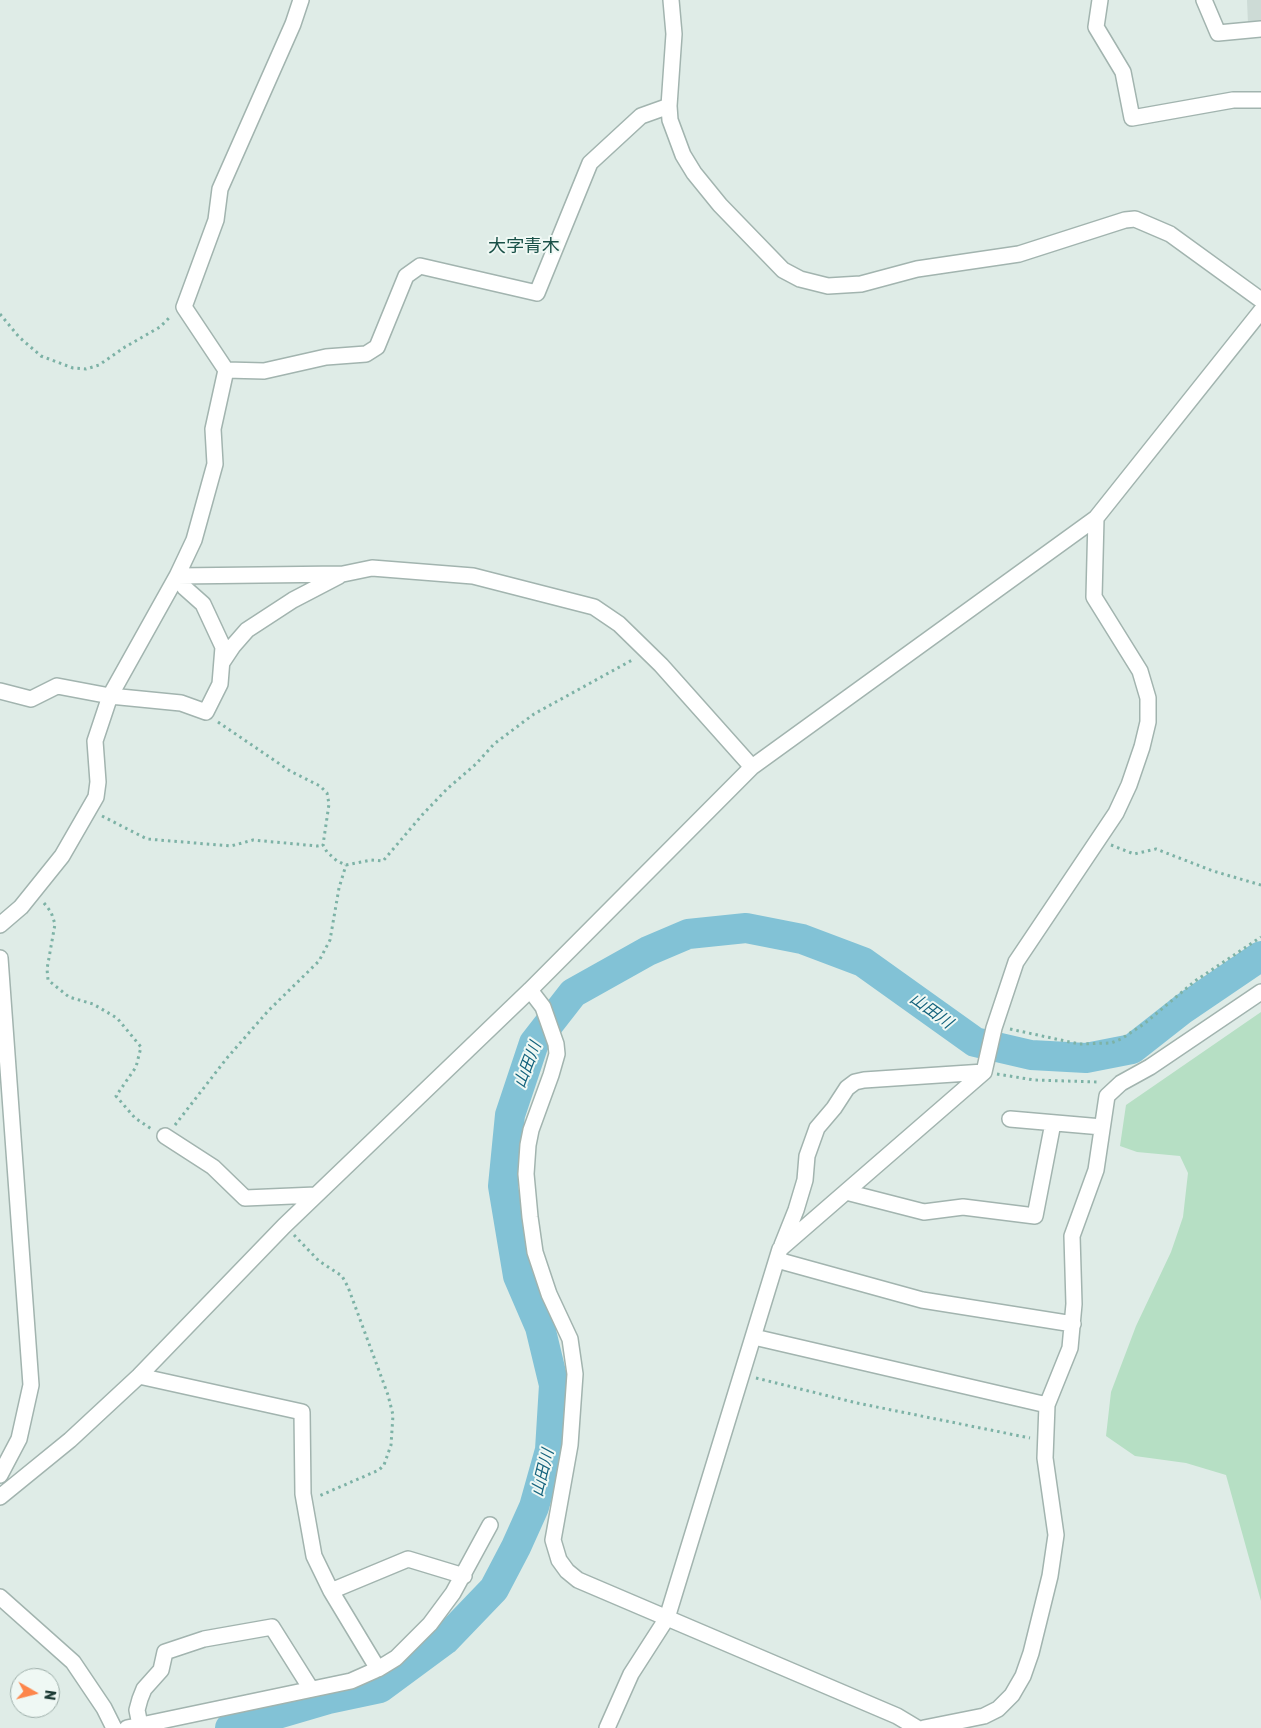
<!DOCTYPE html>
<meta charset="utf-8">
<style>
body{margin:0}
#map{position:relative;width:1261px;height:1728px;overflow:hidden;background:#dfece7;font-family:Rubik,sans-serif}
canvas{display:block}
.north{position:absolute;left:10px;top:1668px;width:50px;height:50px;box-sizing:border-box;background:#eff8f4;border:1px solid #9cada8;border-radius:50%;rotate:98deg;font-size:14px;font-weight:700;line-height:20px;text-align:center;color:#1f3d37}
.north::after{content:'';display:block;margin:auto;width:18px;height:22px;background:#fd864b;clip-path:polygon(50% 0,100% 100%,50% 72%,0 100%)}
</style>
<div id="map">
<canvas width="1261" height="1728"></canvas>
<div class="north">N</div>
</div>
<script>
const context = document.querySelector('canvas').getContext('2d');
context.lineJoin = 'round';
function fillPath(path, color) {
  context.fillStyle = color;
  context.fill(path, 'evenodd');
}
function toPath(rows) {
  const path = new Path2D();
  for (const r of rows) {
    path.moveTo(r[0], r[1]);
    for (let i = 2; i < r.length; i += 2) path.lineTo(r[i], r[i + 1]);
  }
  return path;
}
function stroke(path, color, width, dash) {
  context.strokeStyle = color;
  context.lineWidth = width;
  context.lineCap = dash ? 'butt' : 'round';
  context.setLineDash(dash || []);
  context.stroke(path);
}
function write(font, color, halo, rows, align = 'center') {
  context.font = font + ' Rubik,"Noto Sans JP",sans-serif';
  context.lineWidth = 4;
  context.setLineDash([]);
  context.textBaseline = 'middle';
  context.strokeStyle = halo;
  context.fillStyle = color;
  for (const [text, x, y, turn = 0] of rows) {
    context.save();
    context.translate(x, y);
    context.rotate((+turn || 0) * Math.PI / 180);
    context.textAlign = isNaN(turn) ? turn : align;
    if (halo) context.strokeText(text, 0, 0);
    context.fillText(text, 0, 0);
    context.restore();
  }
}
const built = toPath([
 [1247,0,1261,0,1261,23,1248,24]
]);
const green = toPath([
 [1261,1012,1261,1601,1226,1475,1186,1463,1135,1456,1106,1436,1111,1392,1136,1326,1171,1252,1183,1217,1188,1173,1180,1156,1137,1152,1120,1146,1126,1105]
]);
const river = toPath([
 [230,1728,328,1699,380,1688,445,1640,494,1589,516,1547,534,1507,550,1450,554,1385,540,1327,518,1276,503,1186,510,1115,534,1043,573,993,648,951,688,934,746,928,802,939,863,962,975,1042,1031,1055,1086,1058,1132,1049,1183,1009,1261,956]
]);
const path = toPath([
 [0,314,19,337,41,356,73,368,86,369,99,365,125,347,160,327,171,316],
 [218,722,290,771,320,786,327,793,329,804,323,845,327,852,337,861,346,865,371,860,383,861,423,814,447,789,476,764,494,744,534,714,634,659],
 [102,816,147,839,231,846,253,840,317,846,323,845],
 [1111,845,1134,854,1156,849,1213,871,1261,885],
 [44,903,51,912,55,924,47,969,48,980,69,997,93,1004,117,1018,141,1047,136,1067,116,1096,135,1118,153,1130],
 [1010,1029,1079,1044,1111,1043,1121,1039,1144,1024,1195,981,1261,937],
 [997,1074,1034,1080,1098,1082],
 [175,1125,227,1058,268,1011,319,961,330,940,339,888,346,865],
 [294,1235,319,1261,342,1276,348,1287,388,1395,393,1415,391,1445,384,1465,379,1470,319,1496],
 [756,1378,857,1403,1030,1438]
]);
const minor = toPath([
 [671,0,674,34,669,106,670,120,683,155,694,173,720,205,783,270,800,279,828,286,861,284,917,269,1019,254,1125,220,1135,219,1170,234,1261,300],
 [1100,0,1096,27,1123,72,1132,118,1233,100,1261,100],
 [1204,0,1218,33,1261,29],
 [226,370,264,371,326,357,366,354,377,347,406,276,420,266,537,293,590,163,641,116,669,106],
 [177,576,343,574,372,568,473,576,594,607,619,624,661,665,752,767],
 [223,661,233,646,247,630,293,600,339,576],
 [0,691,31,699,57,686,110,696,181,703,206,712,220,684,223,647,203,604,185,588,177,576],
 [0,925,21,907,62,856,96,797,98,782,95,741,110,696,177,576,194,540,215,464,213,429,226,370,184,307,216,220,220,189,293,24,301,0],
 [0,958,31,1385,19,1439,0,1475],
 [530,990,543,1007,556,1044,557,1054,551,1075,531,1130,528,1145,526,1174,530,1217,535,1252,549,1294,570,1339,575,1374,570,1445,553,1540,559,1560,567,1571,578,1580,897,1716,917,1728],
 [1010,1119,1102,1127],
 [165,1136,213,1167,245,1198,316,1195],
 [846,1192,924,1212,963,1207,1035,1216,1053,1123],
 [782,1245,796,1210,805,1180,807,1156,817,1128,834,1108,847,1088,855,1082,864,1080,984,1072],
 [777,1260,922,1300,1073,1324],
 [754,1337,1047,1405],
 [139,1376,302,1412,303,1494,314,1556,331,1591,378,1669],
 [0,1497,70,1440,139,1376,284,1226,530,990,752,767,1096,518,1261,311],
 [331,1591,408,1559,464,1576],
 [0,1597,73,1662,104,1708,114,1728],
 [140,1725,137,1710,140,1699,144,1689,161,1670,165,1652,204,1639,272,1627,311,1689],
 [127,1728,351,1681,378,1669,396,1658,430,1624,453,1593,490,1525],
 [607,1728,631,1674,667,1618,780,1249,984,1072,994,1028,1016,962,1116,813,1129,785,1142,747,1148,722,1148,698,1140,671,1094,597,1096,518],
 [924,1728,984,1716,998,1709,1012,1695,1023,1676,1031,1653,1050,1576,1056,1535,1045,1458,1047,1405,1070,1348,1074,1304,1072,1236,1096,1170,1107,1096,1121,1083,1150,1067,1261,992]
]);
const waterNames = [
 ["山田川",931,1011,36],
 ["山田川",528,1065,-69],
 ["山田川",543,1473,-76]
];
const quarterNames = [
 ["大字青木",524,247]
];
fillPath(built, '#cddbd6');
fillPath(green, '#b6dfc4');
stroke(river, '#82c2d6', 30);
stroke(minor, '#a2b4af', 18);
stroke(path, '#7db2a6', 3, [2.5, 4]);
stroke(minor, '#fff', 15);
write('italic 16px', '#14637d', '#eff8f4', waterNames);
write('18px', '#195047', '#eff8f4', quarterNames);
</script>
